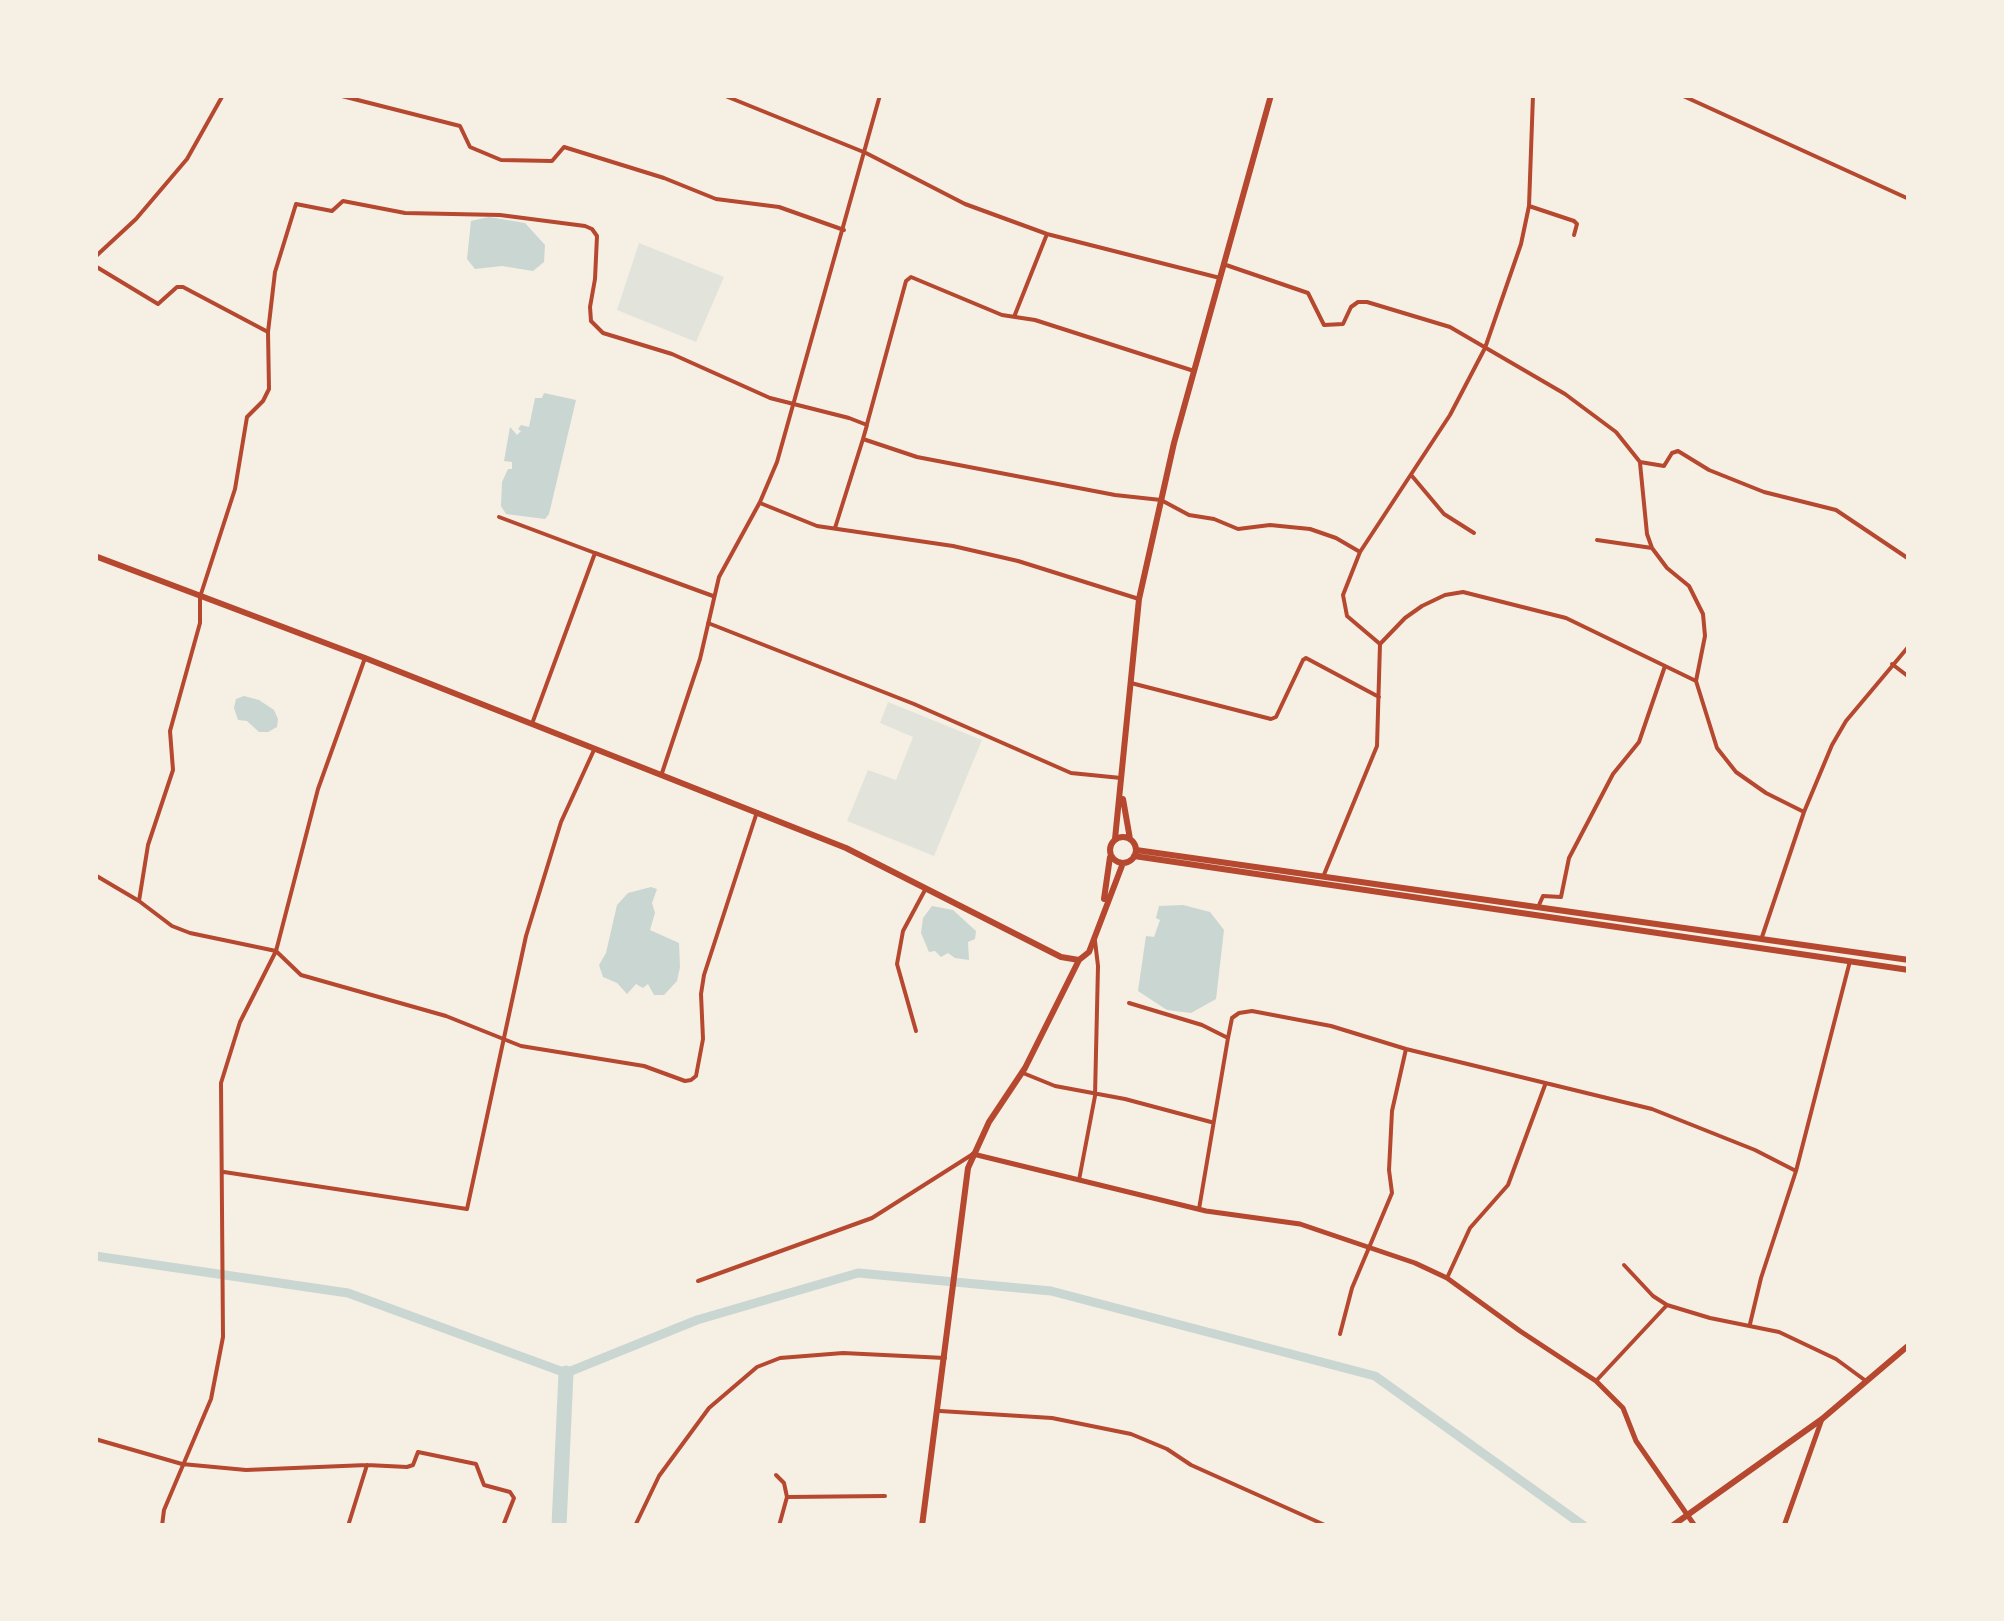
<!DOCTYPE html>
<style>
body{margin:0}
#map{position:relative;width:2004px;height:1621px;overflow:hidden;background:#f6efe4;font-family:Merriweather,serif}
canvas{display:block}
.frame{position:absolute;inset:0;border:98px solid #f6efe4;pointer-events:none}
</style>
<div id="map">
<canvas width="2004" height="1621"></canvas>
<div class="frame"></div>
</div>
<script>
const context = document.querySelector('canvas').getContext('2d');
context.lineJoin = 'round';
function fillPath(path, color) {
  context.fillStyle = color;
  context.fill(path, 'evenodd');
}
function toPath(rows) {
  const path = new Path2D();
  for (const r of rows) {
    if (r.length === 3) {
      path.moveTo(r[0] + r[2], r[1]);
      path.arc(r[0], r[1], r[2], 0, 2 * Math.PI);
      continue;
    }
    path.moveTo(r[0], r[1]);
    for (let i = 2; i < r.length; i += 2) path.lineTo(r[i], r[i + 1]);
  }
  return path;
}
function stroke(path, color, width, dash) {
  context.strokeStyle = color;
  context.lineWidth = width;
  context.lineCap = dash ? 'butt' : 'round';
  context.setLineDash(dash || []);
  context.stroke(path);
}
const green = toPath([
 [639,243,724,277,696,342,617,310],
 [888,702,982,740,934,856,847,821,868,770,896,780,913,737,880,723]
]);
const water = toPath([
 [489,217,525,223,545,245,544,262,533,271,502,266,475,269,467,259,471,221],
 [544,393,576,400,549,514,545,519,506,514,501,506,502,482,508,469,512,469,512,462,504,461,510,427,517,435,521,431,518,429,521,425,529,427,535,398,542,398],
 [244,696,259,700,274,710,278,719,277,727,268,732,259,732,247,721,238,720,234,708,236,699],
 [651,887,657,889,652,903,655,913,650,930,679,943,680,967,677,981,664,995,654,995,648,984,643,988,636,984,627,994,617,983,603,977,599,965,606,953,617,905,628,893],
 [1183,905,1210,912,1224,930,1216,999,1191,1013,1167,1010,1138,991,1146,936,1154,937,1160,920,1156,918,1159,906],
 [932,906,953,910,976,931,975,939,968,942,969,960,955,958,948,953,941,957,935,951,929,952,921,933,923,918]
]);
const canal = toPath([
 [95,1256,348,1293,566,1373,697,1320,858,1273,1051,1291,1375,1376,1584,1526]
]);
const river = toPath([
 [559,1526,566,1373]
]);
const minor = toPath([
 [338,95,460,126,470,147,501,160,552,161,564,147,664,178,716,199,779,207,844,230],
 [723,95,866,153,965,204,1047,234,1220,278],
 [1681,95,1909,199],
 [1529,206,1574,221,1577,224,1574,235],
 [95,257,136,219,187,159,223,95],
 [1226,265,1308,293,1324,325,1343,324,1351,307,1358,302,1367,302,1450,327,1565,394,1616,432,1640,462,1664,466,1672,453,1678,451,1709,470,1764,492,1836,510,1909,559],
 [95,266,158,304,177,287,183,287,268,332],
 [1014,317,1047,234],
 [867,424,906,281,911,277,1002,315,1035,320,1194,371],
 [1640,463,1647,534,1652,548,1667,568,1689,586,1703,614,1705,636,1696,681],
 [1412,476,1444,514,1474,533],
 [760,503,817,526,953,546,1018,561,1139,599],
 [499,517,595,553],
 [835,528,863,439],
 [1597,540,1652,548],
 [708,623,914,704,1071,773,1121,778],
 [1380,644,1405,618,1422,606,1445,595,1463,592,1566,618,1696,681,1717,748,1736,772,1766,793,1804,812],
 [1892,664,1909,677],
 [1131,683,1271,719,1276,717,1303,660,1306,658,1379,697],
 [533,721,595,553,713,596],
 [662,773,700,659,719,577,760,502,777,462,880,95],
 [95,875,139,901,172,926,190,933,276,951,318,789,365,658],
 [1323,877,1377,746,1380,644,1347,616,1343,595,1360,552,1450,415,1485,348,1521,244,1529,206,1533,95],
 [139,901,148,845,173,770,170,731,200,623,200,597,235,489,247,417,263,401,269,389,268,332,275,272,296,204,332,211,343,201,405,213,500,215,585,226,592,229,597,236,595,279,590,307,591,321,603,333,672,354,770,398,849,418,867,425,863,439,917,457,1115,495,1161,500,1189,515,1214,519,1238,529,1270,525,1310,529,1336,538,1360,552],
 [1539,905,1543,896,1561,897,1569,858,1613,774,1639,742,1665,666],
 [1762,937,1804,812,1832,745,1846,721,1909,646],
 [1129,1003,1202,1025,1228,1038,1199,1209],
 [916,1031,897,964,903,931,925,890],
 [1228,1038,1232,1018,1239,1013,1252,1011,1331,1026,1406,1049,1392,1111,1389,1170,1392,1193,1352,1288,1340,1334],
 [1406,1049,1652,1109,1755,1150,1796,1171],
 [1023,1073,1055,1086,1125,1099,1211,1122],
 [224,1172,467,1209,526,936,561,822,594,750],
 [1079,1180,1095,1096,1098,966,1095,941],
 [1624,1265,1653,1296,1667,1305,1710,1318,1779,1332,1836,1359,1866,1381],
 [1447,1278,1470,1228,1508,1185,1545,1085],
 [698,1281,872,1218,973,1154],
 [1750,1324,1761,1278,1796,1171,1850,961],
 [1596,1381,1667,1305],
 [940,1411,1052,1418,1131,1434,1167,1449,1191,1465,1327,1526],
 [95,1439,182,1464,246,1470,367,1465,407,1467,413,1465,418,1452,476,1464,484,1485,510,1492,514,1498,503,1526],
 [776,1475,784,1483,787,1497,779,1526],
 [787,1497,885,1496],
 [162,1526,164,1510,211,1399,223,1337,221,1083,240,1022,276,951,301,975,446,1016,521,1046,644,1066,685,1081,691,1080,696,1076,703,1039,701,994,704,975,757,812],
 [348,1526,367,1465],
 [635,1526,659,1476,709,1408,757,1367,780,1358,843,1353,945,1358]
]);
const tertiary = toPath([
 [973,1154,1206,1211,1300,1224,1415,1263,1447,1278,1520,1331,1596,1381,1623,1408,1636,1441,1695,1526]
]);
const secondary = toPath([
 [1784,1526,1822,1419]
]);
const primary = toPath([
 [1136,850,1909,960],
 [1134,856,1909,970]
]);
const trunk = toPath([
 [95,556,365,658,846,848,1061,957,1079,960,1089,952,1123,863],
 [1123,799,1130,839],
 [1123,850,13],
 [1115,839,1139,599,1174,443,1271,95],
 [1104,899,1110,857],
 [922,1526,968,1168,989,1122,1025,1068,1079,960],
 [1672,1526,1822,1419,1909,1345]
]);
fillPath(green, '#e2e4dc');
fillPath(water, '#c9d6d2');
stroke(canal, '#c9d6d2', 9);
stroke(river, '#c9d6d2', 15);
stroke(minor, '#b5482f', 4);
stroke(tertiary, '#b5482f', 5);
stroke(secondary, '#b5482f', 5);
stroke(primary, '#b5482f', 6);
stroke(trunk, '#b5482f', 6);
</script>
